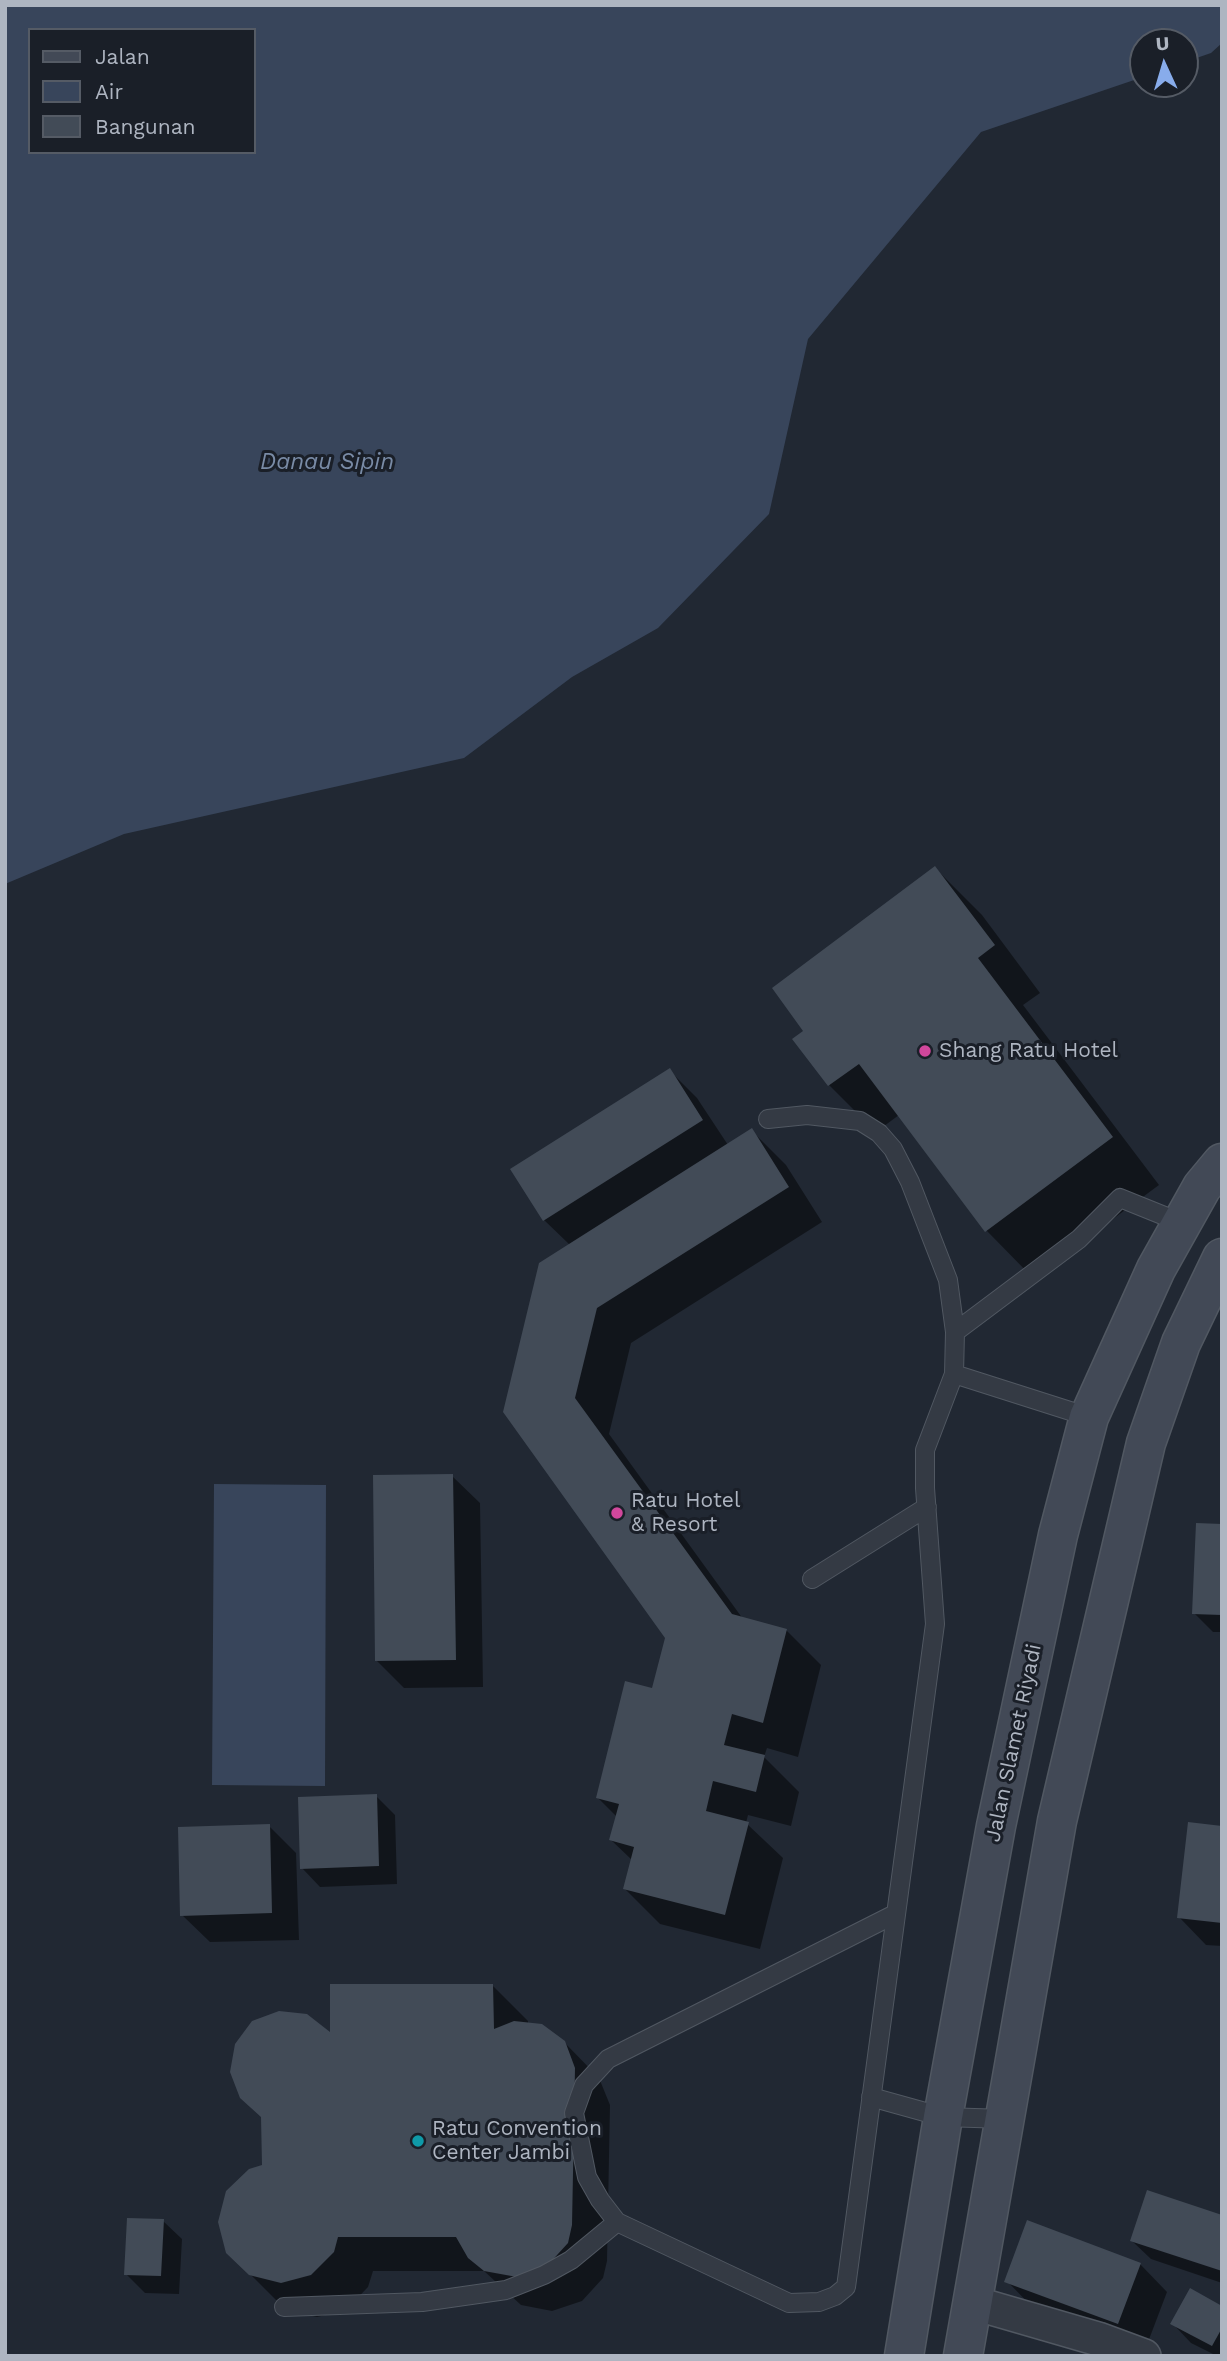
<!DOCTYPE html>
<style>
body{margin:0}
#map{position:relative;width:1227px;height:2361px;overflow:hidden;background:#212833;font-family:"Work Sans",sans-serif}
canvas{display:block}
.frame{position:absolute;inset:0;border:7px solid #aeb5c1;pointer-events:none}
.legend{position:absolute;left:28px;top:28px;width:228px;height:126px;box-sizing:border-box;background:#1a1f28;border:2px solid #555b65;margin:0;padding:9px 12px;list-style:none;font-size:21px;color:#aeb5c1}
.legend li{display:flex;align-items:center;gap:14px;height:35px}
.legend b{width:35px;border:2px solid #555b65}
.north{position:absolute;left:1129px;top:28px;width:70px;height:70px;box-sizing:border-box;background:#1a1f28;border:2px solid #555b65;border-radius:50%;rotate:356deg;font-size:19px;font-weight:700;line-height:28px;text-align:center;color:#aeb5c1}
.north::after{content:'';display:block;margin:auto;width:24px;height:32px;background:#88aceb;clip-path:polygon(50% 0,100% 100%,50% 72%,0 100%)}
</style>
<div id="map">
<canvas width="1227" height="2361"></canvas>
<div class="frame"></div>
<ul class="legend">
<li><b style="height:9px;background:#424956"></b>Jalan</li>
<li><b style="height:19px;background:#38455b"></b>Air</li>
<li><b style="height:19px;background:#424b57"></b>Bangunan</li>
</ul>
<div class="north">U</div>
</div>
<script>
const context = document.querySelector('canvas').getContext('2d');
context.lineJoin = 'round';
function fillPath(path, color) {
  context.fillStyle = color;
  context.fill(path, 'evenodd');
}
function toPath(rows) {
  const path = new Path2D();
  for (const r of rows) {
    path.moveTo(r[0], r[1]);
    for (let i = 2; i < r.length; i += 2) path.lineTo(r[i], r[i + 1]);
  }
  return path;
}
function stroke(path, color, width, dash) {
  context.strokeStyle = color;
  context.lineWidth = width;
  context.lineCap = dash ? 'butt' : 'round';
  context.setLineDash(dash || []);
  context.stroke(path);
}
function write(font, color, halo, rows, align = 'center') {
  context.font = font + ' "Work Sans",sans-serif';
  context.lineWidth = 6;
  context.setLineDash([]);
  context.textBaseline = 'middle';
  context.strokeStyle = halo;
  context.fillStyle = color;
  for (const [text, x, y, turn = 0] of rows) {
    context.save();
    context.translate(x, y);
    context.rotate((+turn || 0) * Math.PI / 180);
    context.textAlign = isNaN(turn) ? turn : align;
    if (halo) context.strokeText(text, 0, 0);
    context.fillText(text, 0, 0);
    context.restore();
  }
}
const water = toPath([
 [5,5,1222,5,1222,43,1211,53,1185,62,1185,42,1143,42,1143,77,981,132,808,339,769,514,658,628,572,677,464,758,124,834,5,884],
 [30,30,254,30,254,152,30,152],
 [214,1484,326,1485,325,1786,212,1785]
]);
const shadow = toPath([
 [935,868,982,915,1040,993,1023,1005,1159,1185,1033,1278,987,1231,899,1115,876,1132,829,1085,805,1031],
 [670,1071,697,1098,728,1145,751,1130,786,1165,822,1222,631,1343,609,1434,743,1619,786,1630,821,1665,798,1757,767,1748,764,1757,799,1792,791,1826,748,1815,746,1823,783,1858,760,1949,660,1924,625,1889,632,1860,611,1840,617,1817,598,1798,653,1690,667,1637,505,1411,570,1245,544,1220],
 [452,1476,480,1503,483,1687,404,1688,377,1661],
 [1222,1526,1222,1632,1213,1632,1194,1613],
 [376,1796,395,1815,397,1884,320,1887,302,1868],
 [269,1826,296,1853,299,1940,210,1942,182,1915],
 [1222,1828,1222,1946,1206,1945,1179,1917],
 [493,1986,528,2021,528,2024,564,2042,599,2078,610,2105,607,2261,603,2278,582,2301,552,2311,521,2305,484,2271,373,2271,368,2287,346,2310,317,2317,286,2310,228,2252,264,2166,332,2035],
 [1222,2216,1222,2283,1151,2259,1132,2241],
 [163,2221,182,2239,179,2294,145,2293,126,2274],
 [1140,2264,1167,2292,1145,2350,1034,2309,1007,2281],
 [1222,2308,1222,2356,1217,2356,1191,2343,1173,2324]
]);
const building = toPath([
 [935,866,995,945,978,958,1113,1137,985,1232,859,1064,828,1086,792,1039,803,1031,772,988],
 [670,1068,703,1120,543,1221,510,1169],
 [752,1128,789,1187,597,1308,575,1398,732,1614,787,1629,763,1723,732,1714,724,1745,765,1755,756,1792,713,1781,706,1811,749,1822,725,1915,623,1889,634,1847,609,1840,619,1804,596,1798,625,1681,652,1688,665,1638,503,1412,539,1263],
 [453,1474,456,1660,375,1661,373,1475],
 [1196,1523,1222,1524,1222,1615,1192,1614],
 [377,1794,379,1866,300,1869,298,1797],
 [1188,1822,1222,1826,1222,1923,1177,1918],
 [270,1824,272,1913,180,1916,178,1827],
 [330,1984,493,1984,494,2029,514,2021,542,2024,565,2041,575,2068,572,2225,568,2243,547,2266,517,2277,484,2271,468,2258,456,2237,338,2237,334,2252,311,2275,281,2283,249,2275,226,2253,218,2222,226,2191,249,2169,262,2165,261,2117,240,2098,230,2072,235,2044,252,2021,279,2011,307,2014,330,2032],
 [1147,2190,1222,2215,1222,2271,1130,2241],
 [127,2218,164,2219,161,2276,124,2275],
 [1027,2220,1141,2263,1118,2324,1004,2282],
 [1190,2288,1222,2306,1222,2328,1212,2346,1170,2324]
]);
const service = toPath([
 [768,1119,807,1115,860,1121,879,1133,893,1149,910,1182,948,1280,955,1332,954,1374,1089,1417],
 [955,1332,1079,1239,1120,1198,1182,1223],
 [812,1579,927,1507],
 [895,1914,608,2059,584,2085,574,2113,587,2177,600,2200,617,2222,789,2303,819,2302,835,2296,846,2287,935,1624,925,1488,925,1450,954,1374],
 [871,2097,943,2117,1006,2119],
 [284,2307,422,2302,506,2290,544,2275,571,2260,617,2222]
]);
const minor = toPath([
 [974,2303,1098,2339,1144,2356]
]);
const secondary = toPath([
 [904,2356,943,2117,996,1826,1058,1535,1089,1417,1156,1269,1202,1187,1222,1163],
 [963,2356,1057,1821,1146,1443,1181,1343,1222,1258]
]);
const markers = [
 [925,1051,7,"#d1479c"],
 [617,1513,7,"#d1479c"],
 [418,2141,7,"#0f9aa8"]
];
const poiNames = [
 ["Shang Ratu Hotel",939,1051],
 ["Ratu Hotel",631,1501],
 ["& Resort",631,1525],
 ["Ratu Convention",432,2129],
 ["Center Jambi",432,2153]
];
const streetNames = [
 ["Jalan Slamet Riyadi",1014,1743,-78]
];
const waterNames = [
 ["Danau Sipin",327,462]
];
fillPath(water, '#38455b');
fillPath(shadow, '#0007');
fillPath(building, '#424b57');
stroke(service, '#515862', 20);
stroke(minor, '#515862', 36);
stroke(secondary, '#515862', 41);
stroke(service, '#343a44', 18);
stroke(minor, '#343a44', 33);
stroke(secondary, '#424956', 38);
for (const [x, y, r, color] of markers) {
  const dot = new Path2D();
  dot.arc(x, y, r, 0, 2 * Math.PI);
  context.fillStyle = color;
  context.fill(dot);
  stroke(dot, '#1a1f28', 2.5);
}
write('21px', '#aeb5c1', '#1a1f28', poiNames, 'left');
write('21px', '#aeb5c1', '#1a1f28', streetNames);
write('italic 23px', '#798ba6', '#1a1f28', waterNames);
</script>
